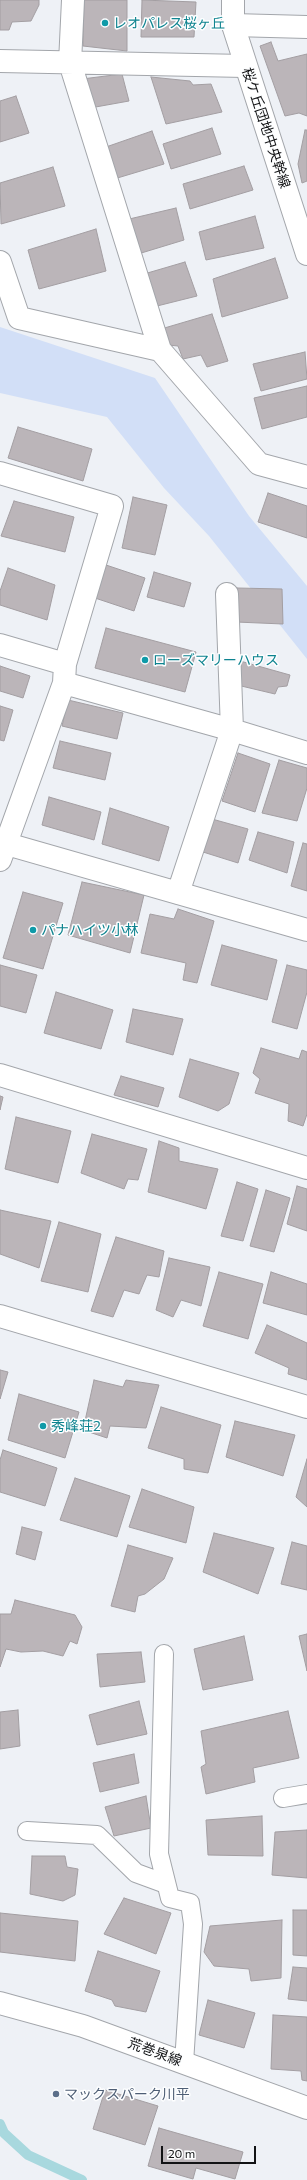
<!DOCTYPE html>
<meta charset="utf-8">
<style>
body{margin:0}
#map{position:relative;width:307px;height:2180px;overflow:hidden;background:#eef1f6;font-family:Commissioner,sans-serif}
canvas{display:block}
.scale{position:absolute;left:161px;top:2146px;width:95px;height:18px;box-sizing:border-box;border:2px solid #121315;border-top:0;padding-left:5px;font-size:12px;line-height:14px;white-space:nowrap;color:#121315;-webkit-text-stroke:3px #fdfeff;paint-order:stroke}
</style>
<div id="map">
<canvas width="307" height="2180"></canvas>
<div class="scale">20 m</div>
</div>
<script>
const context = document.querySelector('canvas').getContext('2d');
context.lineJoin = 'round';
function fillPath(path, color) {
  context.fillStyle = color;
  context.fill(path, 'evenodd');
}
function toPath(rows) {
  const path = new Path2D();
  for (const r of rows) {
    path.moveTo(r[0], r[1]);
    for (let i = 2; i < r.length; i += 2) path.lineTo(r[i], r[i + 1]);
  }
  return path;
}
function stroke(path, color, width, dash) {
  context.strokeStyle = color;
  context.lineWidth = width;
  context.lineCap = dash ? 'butt' : 'round';
  context.setLineDash(dash || []);
  context.stroke(path);
}
function write(font, color, halo, rows, align = 'center') {
  context.font = font + ' Commissioner,"Noto Sans JP",sans-serif';
  context.lineWidth = 3;
  context.setLineDash([]);
  context.textBaseline = 'middle';
  context.strokeStyle = halo;
  context.fillStyle = color;
  for (const [text, x, y, turn = 0] of rows) {
    context.save();
    context.translate(x, y);
    context.rotate((+turn || 0) * Math.PI / 180);
    context.textAlign = isNaN(turn) ? turn : align;
    if (halo) context.strokeText(text, 0, 0);
    context.fillText(text, 0, 0);
    context.restore();
  }
}
const green = toPath([
 [0,327,155,378,249,516,307,586,307,659,209,536,164,488,107,417,0,393]
]);
const stream = toPath([
 [0,2124,4,2133,28,2155,82,2180]
]);
const building = toPath([
 [0,0,39,0,39,5,31,21,12,22,9,30,0,30,0,0],
 [84,0,127,0,127,51,83,46,84,0],
 [142,0,196,2,194,37,141,37,142,0],
 [271,42,278,61,307,54,307,116,299,113,285,116,260,46,271,42],
 [122,74,129,101,90,108,82,79,122,74],
 [151,77,190,81,193,85,211,84,222,112,166,124,151,77],
 [16,96,29,133,0,142,0,101,16,96],
 [212,128,221,154,171,169,163,144,212,128],
 [305,130,307,130,307,181,302,183,298,164,305,130],
 [152,131,164,164,114,179,106,147,152,131],
 [244,166,253,190,190,209,183,184,244,166],
 [53,167,65,206,1,224,0,183,53,167],
 [176,208,184,240,138,254,125,220,176,208],
 [255,216,264,248,206,260,199,232,255,216],
 [96,229,106,271,39,289,28,250,96,229],
 [275,258,288,298,222,317,213,279,275,258],
 [185,262,197,296,153,307,144,274,185,262],
 [212,314,228,361,207,367,201,355,183,359,178,346,168,345,161,329,212,314],
 [305,352,307,379,261,391,253,364,305,352],
 [307,386,307,417,262,429,254,398,307,386],
 [18,427,92,449,83,481,8,458,18,427],
 [268,493,307,506,307,538,258,522,268,493],
 [133,497,167,505,155,555,122,548,133,497],
 [14,501,74,517,65,552,1,536,14,501],
 [103,564,145,578,134,611,92,597,103,564],
 [8,568,55,585,47,620,0,605,0,591,8,568],
 [154,572,191,583,184,607,147,597,154,572],
 [237,588,282,589,283,624,236,622,237,588],
 [106,628,196,652,185,692,95,668,106,628],
 [240,661,290,675,287,686,278,687,275,694,237,685,240,661],
 [0,666,30,676,23,698,0,691,0,666],
 [68,700,123,713,117,739,62,726,68,700],
 [0,706,13,710,4,741,0,740,0,706],
 [60,741,111,753,105,780,53,768,60,741],
 [238,753,270,764,255,812,222,801,238,753],
 [279,760,307,768,307,788,297,821,262,813,279,760],
 [49,797,101,812,94,840,42,825,49,797],
 [110,808,169,827,159,861,102,844,110,808],
 [212,819,248,829,238,863,203,852,212,819],
 [258,832,294,842,287,873,249,860,258,832],
 [303,843,307,844,307,891,291,886,303,843],
 [82,882,144,895,130,953,68,935,82,882],
 [23,892,63,903,43,969,3,958,23,892],
 [178,909,214,921,197,983,183,980,186,963,141,953,150,914,174,919,178,909],
 [222,945,277,960,267,1000,211,985,222,945],
 [0,965,37,975,26,1013,0,1006,0,965],
 [287,965,307,970,307,992,297,1029,272,1022,287,965],
 [56,992,113,1010,101,1049,44,1033,56,992],
 [133,1009,183,1019,173,1055,126,1042,133,1009],
 [261,1048,299,1059,302,1050,307,1052,307,1114,303,1126,288,1121,289,1104,255,1093,260,1079,253,1073,261,1048],
 [190,1059,239,1073,229,1104,218,1111,179,1097,190,1059],
 [121,1076,164,1088,158,1107,114,1095,121,1076],
 [0,1096,3,1097,0,1110,0,1096],
 [16,1117,71,1131,58,1183,5,1169,16,1117],
 [92,1134,147,1149,138,1180,128,1179,124,1189,81,1173,92,1134],
 [159,1141,179,1148,179,1161,218,1169,206,1209,148,1192,159,1141],
 [237,1182,258,1189,243,1241,221,1236,237,1182],
 [297,1186,307,1189,307,1231,287,1224,297,1186],
 [266,1190,290,1198,274,1252,250,1246,266,1190],
 [0,1210,51,1221,39,1268,0,1254,0,1210],
 [59,1222,101,1234,88,1292,41,1281,59,1222],
 [116,1237,164,1251,159,1277,147,1275,139,1294,124,1290,113,1317,91,1311,116,1237],
 [169,1258,210,1267,201,1306,181,1300,173,1317,156,1310,169,1258],
 [219,1272,263,1284,248,1339,203,1326,219,1272],
 [271,1272,307,1284,307,1315,263,1303,271,1272],
 [267,1325,307,1343,307,1380,288,1374,289,1368,255,1353,267,1325],
 [0,1370,8,1372,0,1399,0,1370],
 [94,1380,123,1387,126,1380,159,1385,146,1428,110,1426,107,1438,83,1430,94,1380],
 [19,1394,79,1412,65,1458,8,1440,19,1394],
 [161,1407,221,1425,208,1473,184,1469,184,1459,148,1448,161,1407],
 [235,1421,295,1435,283,1476,226,1457,235,1421],
 [3,1450,57,1468,45,1506,0,1492,0,1460,3,1450],
 [307,1459,307,1507,296,1497,307,1459],
 [75,1478,130,1496,117,1537,60,1520,75,1478],
 [142,1489,194,1507,186,1543,129,1527,142,1489],
 [22,1527,42,1532,35,1560,16,1554,22,1527],
 [214,1533,274,1548,258,1594,203,1572,214,1533],
 [292,1542,307,1546,307,1590,281,1584,292,1542],
 [128,1545,173,1558,164,1579,145,1594,138,1596,135,1612,111,1606,128,1545],
 [15,1600,75,1615,82,1627,77,1644,70,1641,63,1656,43,1651,21,1652,6,1649,0,1667,0,1614,11,1614,15,1600],
 [307,1634,307,1671,299,1636,307,1634],
 [244,1636,253,1680,203,1690,194,1649,244,1636],
 [141,1652,145,1682,100,1687,97,1654,141,1652],
 [139,1701,147,1734,97,1745,89,1715,139,1701],
 [18,1710,20,1746,0,1749,0,1712,18,1710],
 [288,1711,299,1758,253,1768,255,1782,206,1794,201,1767,206,1764,201,1731,288,1711],
 [134,1754,139,1783,100,1792,93,1763,134,1754],
 [146,1796,151,1828,114,1836,105,1807,146,1796],
 [262,1816,263,1856,208,1855,206,1820,262,1816],
 [307,1830,307,1878,272,1875,275,1832,307,1830],
 [32,1856,65,1856,67,1867,78,1869,75,1895,63,1901,30,1894,32,1856],
 [124,1898,171,1913,156,1954,104,1934,124,1898],
 [293,1910,307,1910,307,1956,293,1955,293,1910],
 [0,1913,78,1921,75,1961,0,1952,0,1913],
 [282,1920,281,1978,251,1981,249,1969,214,1966,204,1952,210,1926,282,1920],
 [98,1951,160,1971,146,2012,115,2006,112,2000,85,1991,98,1951],
 [293,1967,307,1968,307,2001,288,1999,293,1967],
 [208,2000,255,2013,244,2048,199,2035,208,2000],
 [273,2015,307,2017,307,2081,302,2080,301,2071,271,2069,273,2015],
 [105,2090,158,2106,145,2145,93,2129,105,2090],
 [159,2128,243,2152,235,2179,196,2168,193,2179,148,2166,159,2128]
]);
const service = toPath([
 [164,1654,159,1854,170,1898,190,1903,193,1924,184,2063],
 [283,1798,307,1794],
 [27,1831,97,1835,136,1873,166,1884]
]);
const minor = toPath([
 [73,0,70,63,160,350,259,464,307,477],
 [233,25,307,27],
 [0,61,245,66],
 [0,262,19,318,160,350],
 [0,473,112,506,65,664,64,683,0,860],
 [0,645,65,664],
 [64,683,232,730,307,753],
 [0,842,307,930],
 [178,893,232,730,227,594],
 [0,1075,307,1168],
 [0,1316,307,1407]
]);
const tertiary = toPath([
 [233,0,233,25,307,254],
 [0,2003,83,2026,307,2108]
]);
const markers = [
 [105,23,4,"#0f9aa8"],
 [145,660,4,"#0f9aa8"],
 [33,930,4,"#0f9aa8"],
 [43,1426,4,"#0f9aa8"],
 [56,2094,4,"#5c6f8a"]
];
const cultureNames = [
 ["レオパレス桜ヶ丘",113,23],
 ["ローズマリーハウス",153,660],
 ["パナハイツ小林",41,930],
 ["秀峰荘2",51,1426]
];
const streetNames = [
 ["桜ケ丘団地中央幹線",266,128,72],
 ["荒巻泉線",155,2052,20]
];
const serviceNames = [
 ["マックスパーク川平",64,2094]
];
fillPath(green, '#d2dff7');
stroke(stream, '#a8d8de', 10);
fillPath(building, '#bbb5b9');
stroke(building, '#a39ea2', 1);
stroke(service, '#a3a6ab', 20);
stroke(minor, '#a3a6ab', 24);
stroke(tertiary, '#a3a6ab', 24);
stroke(service, '#fff', 18);
stroke(minor, '#fff', 22);
stroke(tertiary, '#fff', 22);
for (const [x, y, r, color] of markers) {
  const dot = new Path2D();
  dot.arc(x, y, r, 0, 2 * Math.PI);
  context.fillStyle = color;
  context.fill(dot);
  stroke(dot, '#fdfeff', 1.5);
}
write('14px', '#0d838f', '#fdfeff', cultureNames, 'left');
write('14px', '#121315', '#fdfeff', streetNames);
write('14px', '#4e5e75', '#fdfeff', serviceNames, 'left');
</script>
